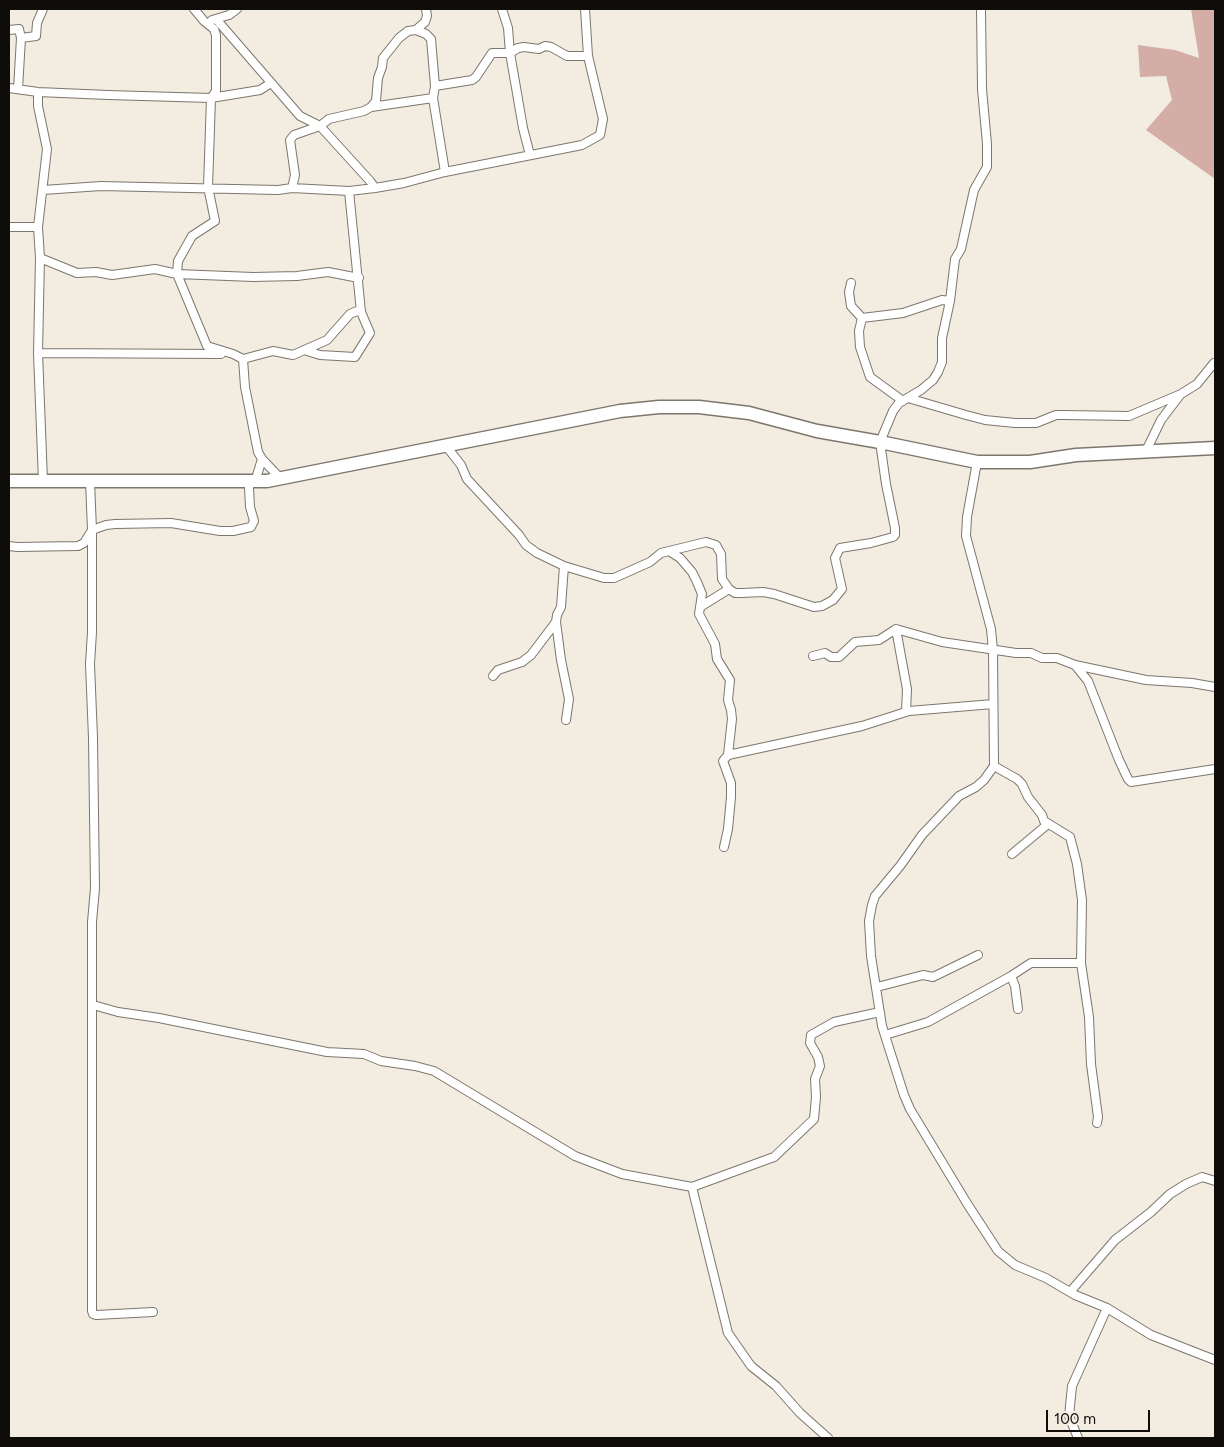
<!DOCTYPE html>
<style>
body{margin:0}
#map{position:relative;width:1224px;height:1447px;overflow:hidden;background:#f3ece1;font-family:Figtree,sans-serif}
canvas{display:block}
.frame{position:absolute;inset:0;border:10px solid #0f0d09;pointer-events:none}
.scale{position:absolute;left:1046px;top:1410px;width:104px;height:22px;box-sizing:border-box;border:2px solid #0f0d09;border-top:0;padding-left:6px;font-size:15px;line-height:18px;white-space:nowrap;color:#0f0d09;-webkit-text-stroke:4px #f3ece1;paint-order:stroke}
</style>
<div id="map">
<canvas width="1224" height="1447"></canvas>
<div class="frame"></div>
<div class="scale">100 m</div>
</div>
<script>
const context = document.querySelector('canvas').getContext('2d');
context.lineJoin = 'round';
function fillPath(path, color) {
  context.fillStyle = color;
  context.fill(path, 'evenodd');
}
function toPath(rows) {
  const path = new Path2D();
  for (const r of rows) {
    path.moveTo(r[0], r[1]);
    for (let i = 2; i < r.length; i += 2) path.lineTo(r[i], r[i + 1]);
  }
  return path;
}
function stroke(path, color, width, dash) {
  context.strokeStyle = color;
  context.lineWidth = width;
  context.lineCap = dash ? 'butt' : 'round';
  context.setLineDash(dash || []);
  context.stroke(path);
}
const forest = toPath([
 [1191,9,1215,9,1215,179,1146,130,1172,100,1166,76,1140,77,1138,45,1175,50,1199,58]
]);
const street = toPath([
 [194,9,204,21,214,29,216,35,216,91,211,98,208,187,215,221,192,236,178,261,177,274,207,346,233,354,243,359,273,351,293,355,327,340,350,314,357,311,361,312],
 [502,9,508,28,510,53,523,128,530,155],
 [216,19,300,116,320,126,370,181,375,188],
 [212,20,229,15,237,9],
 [9,30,19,29,21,38,18,89],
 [416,30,425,22,427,16,426,9],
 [21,38,36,36,37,23,43,9],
 [435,86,433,98,445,172],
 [9,88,38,92,108,95,211,98,260,90,271,83],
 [38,92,38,106,47,149,38,227,40,258,38,353,43,481],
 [371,107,433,98],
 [292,188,349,191,375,188,404,183,445,172,582,145,600,135,603,119,588,56,585,9],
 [43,190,101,186,278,190,292,188,295,175,290,140,294,135,320,126,329,119,364,111,371,107,376,101,378,78,382,67,383,58,399,38,408,31,416,30,426,34,431,39,435,86,472,80,476,77,492,53,510,53,518,48,524,47,539,49,545,46,551,47,567,56,588,56],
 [9,227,38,227],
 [40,258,77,273,96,272,112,275,155,269,177,274,253,277,297,276,328,272,359,278],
 [851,283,849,292,851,306,862,318],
 [862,318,859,331,860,347,870,377,903,401],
 [862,318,903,313,942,300,950,301],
 [304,350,320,355,355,357,370,333,361,312,349,191],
 [38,353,221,354],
 [243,359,245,387,258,452,262,459,281,479],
 [908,398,966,415,985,420,1015,423,1036,423,1056,415,1063,415,1129,416,1181,394,1197,384,1214,363],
 [446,446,461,465,467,479,519,535,526,545,537,553,564,566,604,578,614,578,650,562,661,553,669,551,680,558,692,572,697,582,702,594,699,614,715,644,717,659,730,680,728,700,731,710,732,719,728,755],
 [1146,451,1161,420,1180,395],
 [977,462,967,517,966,536,991,629,993,650,994,766,984,780,976,787,959,796,922,835,900,866,875,896,872,905,869,921,871,956,882,1026,904,1095,910,1109,968,1205,998,1251,1015,1265,1046,1278,1075,1295,1107,1308,1151,1335,1215,1360],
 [90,481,92,530,92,632,90,664,93,738,95,888,92,922,92,1311,93,1314,96,1315,153,1312],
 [255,482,262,459],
 [9,546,17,547,78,546,84,543,92,530,106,525,115,524,171,523,220,531,233,531,251,527,254,521,250,507,249,488,250,482],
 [669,551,706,542,716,545,721,554,722,579,729,589,735,593,742,593,763,592,774,594,814,607,822,606,833,600,842,589,835,558,840,548,871,543,893,537,895,535,895,528,886,484,880,442,893,411,899,403,921,390,933,380,938,372,942,362,942,338,950,301,955,259,961,249,974,190,987,167,987,144,982,89,981,9],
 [564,566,561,607,557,615,556,622,561,660,569,699,566,720],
 [700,607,729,589],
 [813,656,825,653,831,657,839,657,855,642,879,640,896,629],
 [1075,665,1146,680,1192,683,1215,687],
 [493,676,498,670,522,662,531,655,556,622],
 [906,712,907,689,896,629,942,642,1016,653,1031,653,1042,658,1057,658,1075,665,1088,681,1119,760,1128,779,1131,782,1215,769],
 [994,766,1017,779,1022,784,1028,797,1042,815,1044,821,1070,837,1077,864,1082,900,1081,963,1089,1017,1091,1064,1098,1117,1097,1123],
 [724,847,728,829,731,797,731,783,723,761,728,755,862,726,909,711,993,704],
 [1012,854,1048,824],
 [1011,976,1015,986,1018,1009],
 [877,987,923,975,933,977,978,955],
 [93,1005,118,1012,159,1018,327,1052,364,1054,381,1061,415,1066,434,1071,575,1156,622,1174,692,1187,774,1157,814,1119,816,1097,815,1079,820,1066,818,1057,810,1043,811,1035,834,1022,880,1012],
 [885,1035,928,1022,1011,976,1031,963,1081,963],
 [692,1187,728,1333,751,1366,776,1386,800,1413,828,1438],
 [1070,1292,1115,1240,1151,1212,1170,1194,1186,1184,1202,1177,1215,1181],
 [1078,1438,1069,1416,1072,1386,1107,1308]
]);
const primary = toPath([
 [9,481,267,481,620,411,659,407,699,407,749,413,817,431,880,442,977,462,1030,462,1076,455,1215,448]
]);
fillPath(forest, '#d3ada6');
stroke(street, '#7d766d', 10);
stroke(primary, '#7d766d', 15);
stroke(street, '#fff', 8);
stroke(primary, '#fff', 12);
</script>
